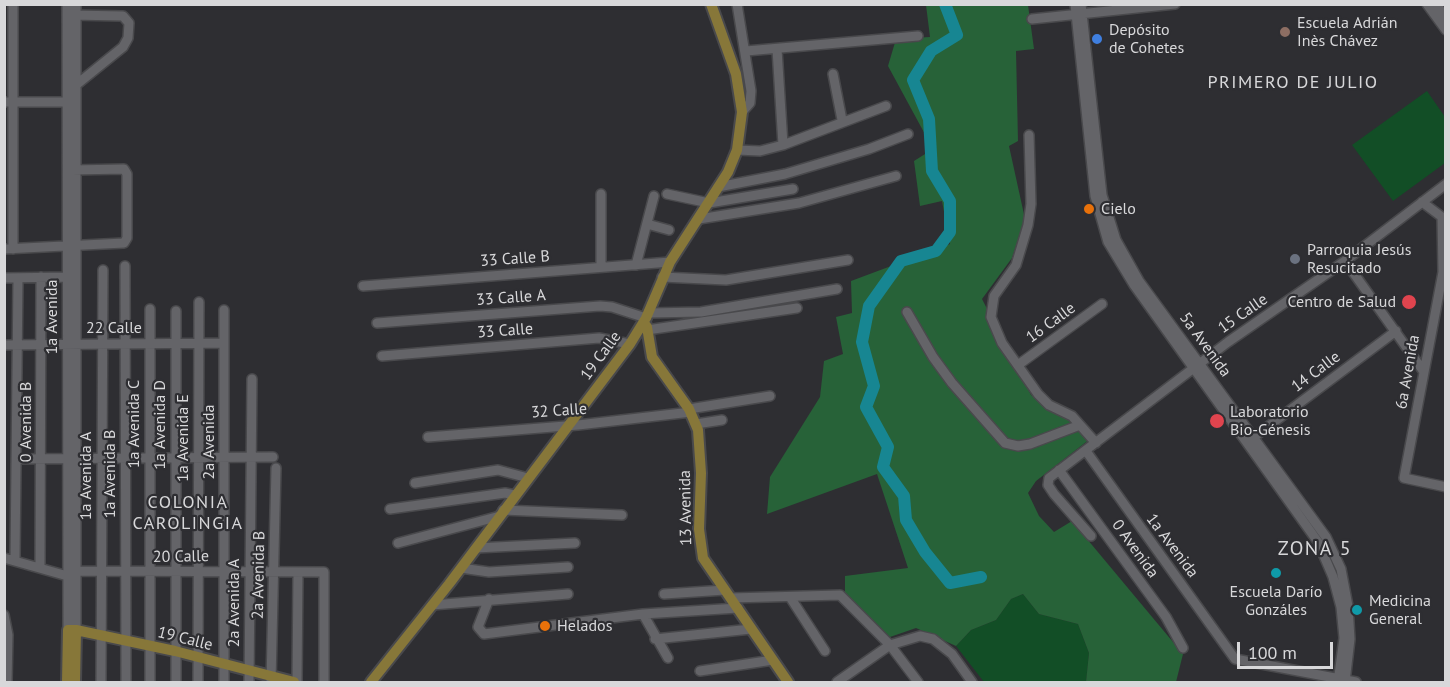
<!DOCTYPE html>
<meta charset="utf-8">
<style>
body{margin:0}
#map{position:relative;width:1450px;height:687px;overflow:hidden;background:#2e2e32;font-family:"PT Sans",sans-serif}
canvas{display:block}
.frame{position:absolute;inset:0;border:6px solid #d8d8da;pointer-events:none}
.scale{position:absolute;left:1237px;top:642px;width:96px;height:27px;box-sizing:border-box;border:3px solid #d8d8da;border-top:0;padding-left:8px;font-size:18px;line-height:21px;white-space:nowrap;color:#d8d8da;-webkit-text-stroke:4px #2e2e32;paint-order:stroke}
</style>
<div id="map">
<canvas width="1450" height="687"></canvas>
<div class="frame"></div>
<div class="scale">100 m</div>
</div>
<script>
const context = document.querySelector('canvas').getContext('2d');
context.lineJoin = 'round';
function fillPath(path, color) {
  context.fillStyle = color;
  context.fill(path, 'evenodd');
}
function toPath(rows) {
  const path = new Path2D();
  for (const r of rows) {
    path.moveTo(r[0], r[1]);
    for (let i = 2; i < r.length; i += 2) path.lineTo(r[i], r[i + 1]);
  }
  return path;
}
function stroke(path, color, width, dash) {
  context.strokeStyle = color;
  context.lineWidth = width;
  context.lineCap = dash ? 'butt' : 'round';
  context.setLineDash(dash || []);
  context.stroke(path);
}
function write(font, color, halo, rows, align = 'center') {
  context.font = font + ' "PT Sans",sans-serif';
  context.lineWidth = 4.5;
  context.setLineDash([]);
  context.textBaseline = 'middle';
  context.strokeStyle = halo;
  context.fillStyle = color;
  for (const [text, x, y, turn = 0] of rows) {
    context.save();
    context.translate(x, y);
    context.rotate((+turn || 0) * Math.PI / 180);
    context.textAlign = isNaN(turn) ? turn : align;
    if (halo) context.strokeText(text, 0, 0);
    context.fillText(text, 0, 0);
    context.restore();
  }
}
const green = toPath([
 [1427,91,1445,117,1445,163,1393,201,1352,145],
 [1023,594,1039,614,1078,624,1089,653,1086,682,984,682,956,646,971,630,996,620,1011,599]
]);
const forest = toPath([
 [926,5,1028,5,1034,49,1016,51,1018,141,1009,146,1025,219,1012,258,982,299,1031,395,1071,419,1090,439,1036,481,1028,493,1039,516,1054,532,1072,521,1183,654,1176,682,1086,682,1089,653,1078,624,1039,614,1023,594,1011,599,996,620,971,630,956,646,916,628,890,637,845,593,845,576,908,568,877,474,767,514,770,477,820,397,824,361,843,354,836,317,852,313,851,281,950,244,942,201,920,206,914,161,933,149,888,66,896,39,930,37]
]);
const river = toPath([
 [945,4,957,35,931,51,913,80,929,119,932,171,950,201,950,232,936,251,901,261,869,306,862,342,874,386,866,407,888,447,883,467,904,496,906,520,925,552,950,583,981,577]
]);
const minor = toPath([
 [13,4,13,249],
 [67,4,68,630],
 [76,4,76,630],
 [737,4,751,91,750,103,742,112],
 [1075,4,1095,196,1108,242,1134,285,1318,542,1333,577,1341,607,1344,638,1338,682],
 [1081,4,1102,195,1116,240,1139,281,1326,537,1341,569,1348,606,1350,639,1345,682],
 [1427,4,1446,30],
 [1436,4,1446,18],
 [71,15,123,16,129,23,128,38,123,47,76,85],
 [1032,19,1175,4],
 [777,49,783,145],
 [746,51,918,36],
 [833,74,842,120],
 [4,102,71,102],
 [1029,135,1031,204,1028,225,1016,265,994,296,991,317,1002,343,1038,394,1049,405,1072,416,1096,443],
 [737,150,760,151,783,145,886,106],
 [718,187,785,174,869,149,908,134],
 [601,194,601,267],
 [667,194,709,203,793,189],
 [1422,202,1442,217,1443,272,1404,478,1446,487],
 [699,219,799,203,896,176],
 [647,224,669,230],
 [4,249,124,243,127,238,127,174,124,169,72,170],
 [1345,261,1424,372],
 [636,265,654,196],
 [125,266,126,682],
 [662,277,726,280,848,260],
 [4,278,66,277],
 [363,286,670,262],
 [150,309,150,682],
 [907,312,933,357,952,383,1005,443,1018,446,1030,444,1080,425],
 [649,313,701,312,837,289],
 [377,323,600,306,612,307,646,318],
 [647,330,797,308],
 [4,345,224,343],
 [382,356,599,338,630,344],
 [1018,365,1102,304],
 [689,409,770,396],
 [696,424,722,420],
 [428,437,578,425,691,412],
 [1254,437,1396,331],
 [1086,451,1235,659,1356,682],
 [16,459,273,457],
 [1059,470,1166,617,1183,648],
 [415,483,498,470,528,478],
 [390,509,505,493,515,495],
 [503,510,622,515],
 [1091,536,1054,494,1048,485,1049,478,1228,342,1345,261,1446,184],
 [398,543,500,516],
 [476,548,575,543],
 [4,558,71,577],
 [15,559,18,278],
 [40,566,41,277],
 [461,568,489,572,568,567],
 [75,571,324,572,324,682],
 [664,594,725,590],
 [790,597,825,651],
 [731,598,840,595,890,645,918,682],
 [489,599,478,627,484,634,643,614,738,608],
 [432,605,568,594],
 [643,614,668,658],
 [4,615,8,635,7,682],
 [655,639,751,629],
 [700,671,773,660],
 [101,682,103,270],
 [176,682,176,311],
 [198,682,199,302],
 [224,682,224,310],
 [249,682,252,379],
 [271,682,276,468],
 [297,682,298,572],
 [837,682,890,645,920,636,933,639,952,654,972,682]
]);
const major = toPath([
 [644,323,647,327,652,357,689,409,698,430,701,473,699,529,703,558,788,682],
 [67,682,68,630,76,630,175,651,294,682],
 [75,682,76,630],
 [371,682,449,584,630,344,646,318,670,262,728,172,737,150,742,112,736,74,711,4]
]);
const markers = [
 [1285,32,6,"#8d6e63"],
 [1097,39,6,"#3f7fe0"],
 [1089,209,6,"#e8710a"],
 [1295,259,6,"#6b7280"],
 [1409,302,8,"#e0444e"],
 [1217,421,8,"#e0444e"],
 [1276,573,6,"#0f9aa8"],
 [1357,610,6,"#0f9aa8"],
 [545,626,6,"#e8710a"]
];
const poiNames = [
 ["Escuela Adrián",1297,23],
 ["Inès Chávez",1297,41],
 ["Depósito",1109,30],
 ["de Cohetes",1109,48],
 ["Cielo",1101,209],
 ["Parroquia Jesús",1307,250],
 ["Resucitado",1307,268],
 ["Centro de Salud",1396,302,"right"],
 ["Laboratorio",1230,412],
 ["Bio-Génesis",1230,430],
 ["Escuela Darío",1276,592,"center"],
 ["Gonzáles",1276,610,"center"],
 ["Medicina",1369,601],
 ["General",1369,619],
 ["Helados",557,626]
];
const streetNames = [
 ["33 Calle B",515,259,-4],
 ["33 Calle A",511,298,-4],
 ["15 Calle",1243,314,-35],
 ["1a Avenida",52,317,-90],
 ["16 Calle",1051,323,-36],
 ["22 Calle",114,328],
 ["33 Calle",505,331,-4],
 ["5a Avenida",1205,345,54],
 ["19 Calle",601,356,-54],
 ["14 Calle",1316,372,-37],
 ["6a Avenida",1408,372,-80],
 ["32 Calle",559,411,-4],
 ["0 Avenida B",26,422,-90],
 ["1a Avenida C",134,424,-90],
 ["1a Avenida D",160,425,-90],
 ["1a Avenida E",183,438,-90],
 ["2a Avenida",209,442,-90],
 ["1a Avenida B",110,474,-90],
 ["1a Avenida A",86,476,-90],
 ["13 Avenida",686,508,-91],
 ["1a Avenida",1172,546,53],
 ["0 Avenida",1135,549,54],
 ["20 Calle",181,557,-1],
 ["2a Avenida B",259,575,-89],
 ["2a Avenida A",234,603,-90],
 ["19 Calle",185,639,14]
];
const neighbourhoodNames = [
 ["PRIMERO DE JULIO",1293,83],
 ["COLONIA",188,503],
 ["CAROLINGIA",188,524]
];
const quarterNames = [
 ["ZONA 5",1315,549]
];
fillPath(green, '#124e26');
fillPath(forest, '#276238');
stroke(river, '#178692', 12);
stroke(minor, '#49494c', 12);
stroke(major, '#49494c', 14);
stroke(minor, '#646468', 9);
stroke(major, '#877739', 10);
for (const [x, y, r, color] of markers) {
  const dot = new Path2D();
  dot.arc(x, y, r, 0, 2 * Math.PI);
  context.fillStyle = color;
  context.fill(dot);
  stroke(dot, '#2e2e32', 2);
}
write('16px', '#d8d8da', '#2e2e32', poiNames, 'left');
write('16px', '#d8d8da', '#2e2e32', streetNames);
context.letterSpacing = '1.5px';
write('18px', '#d8d8da', '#2e2e32', neighbourhoodNames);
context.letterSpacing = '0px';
context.letterSpacing = '1.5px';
write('20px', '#d8d8da', '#2e2e32', quarterNames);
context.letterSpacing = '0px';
</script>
